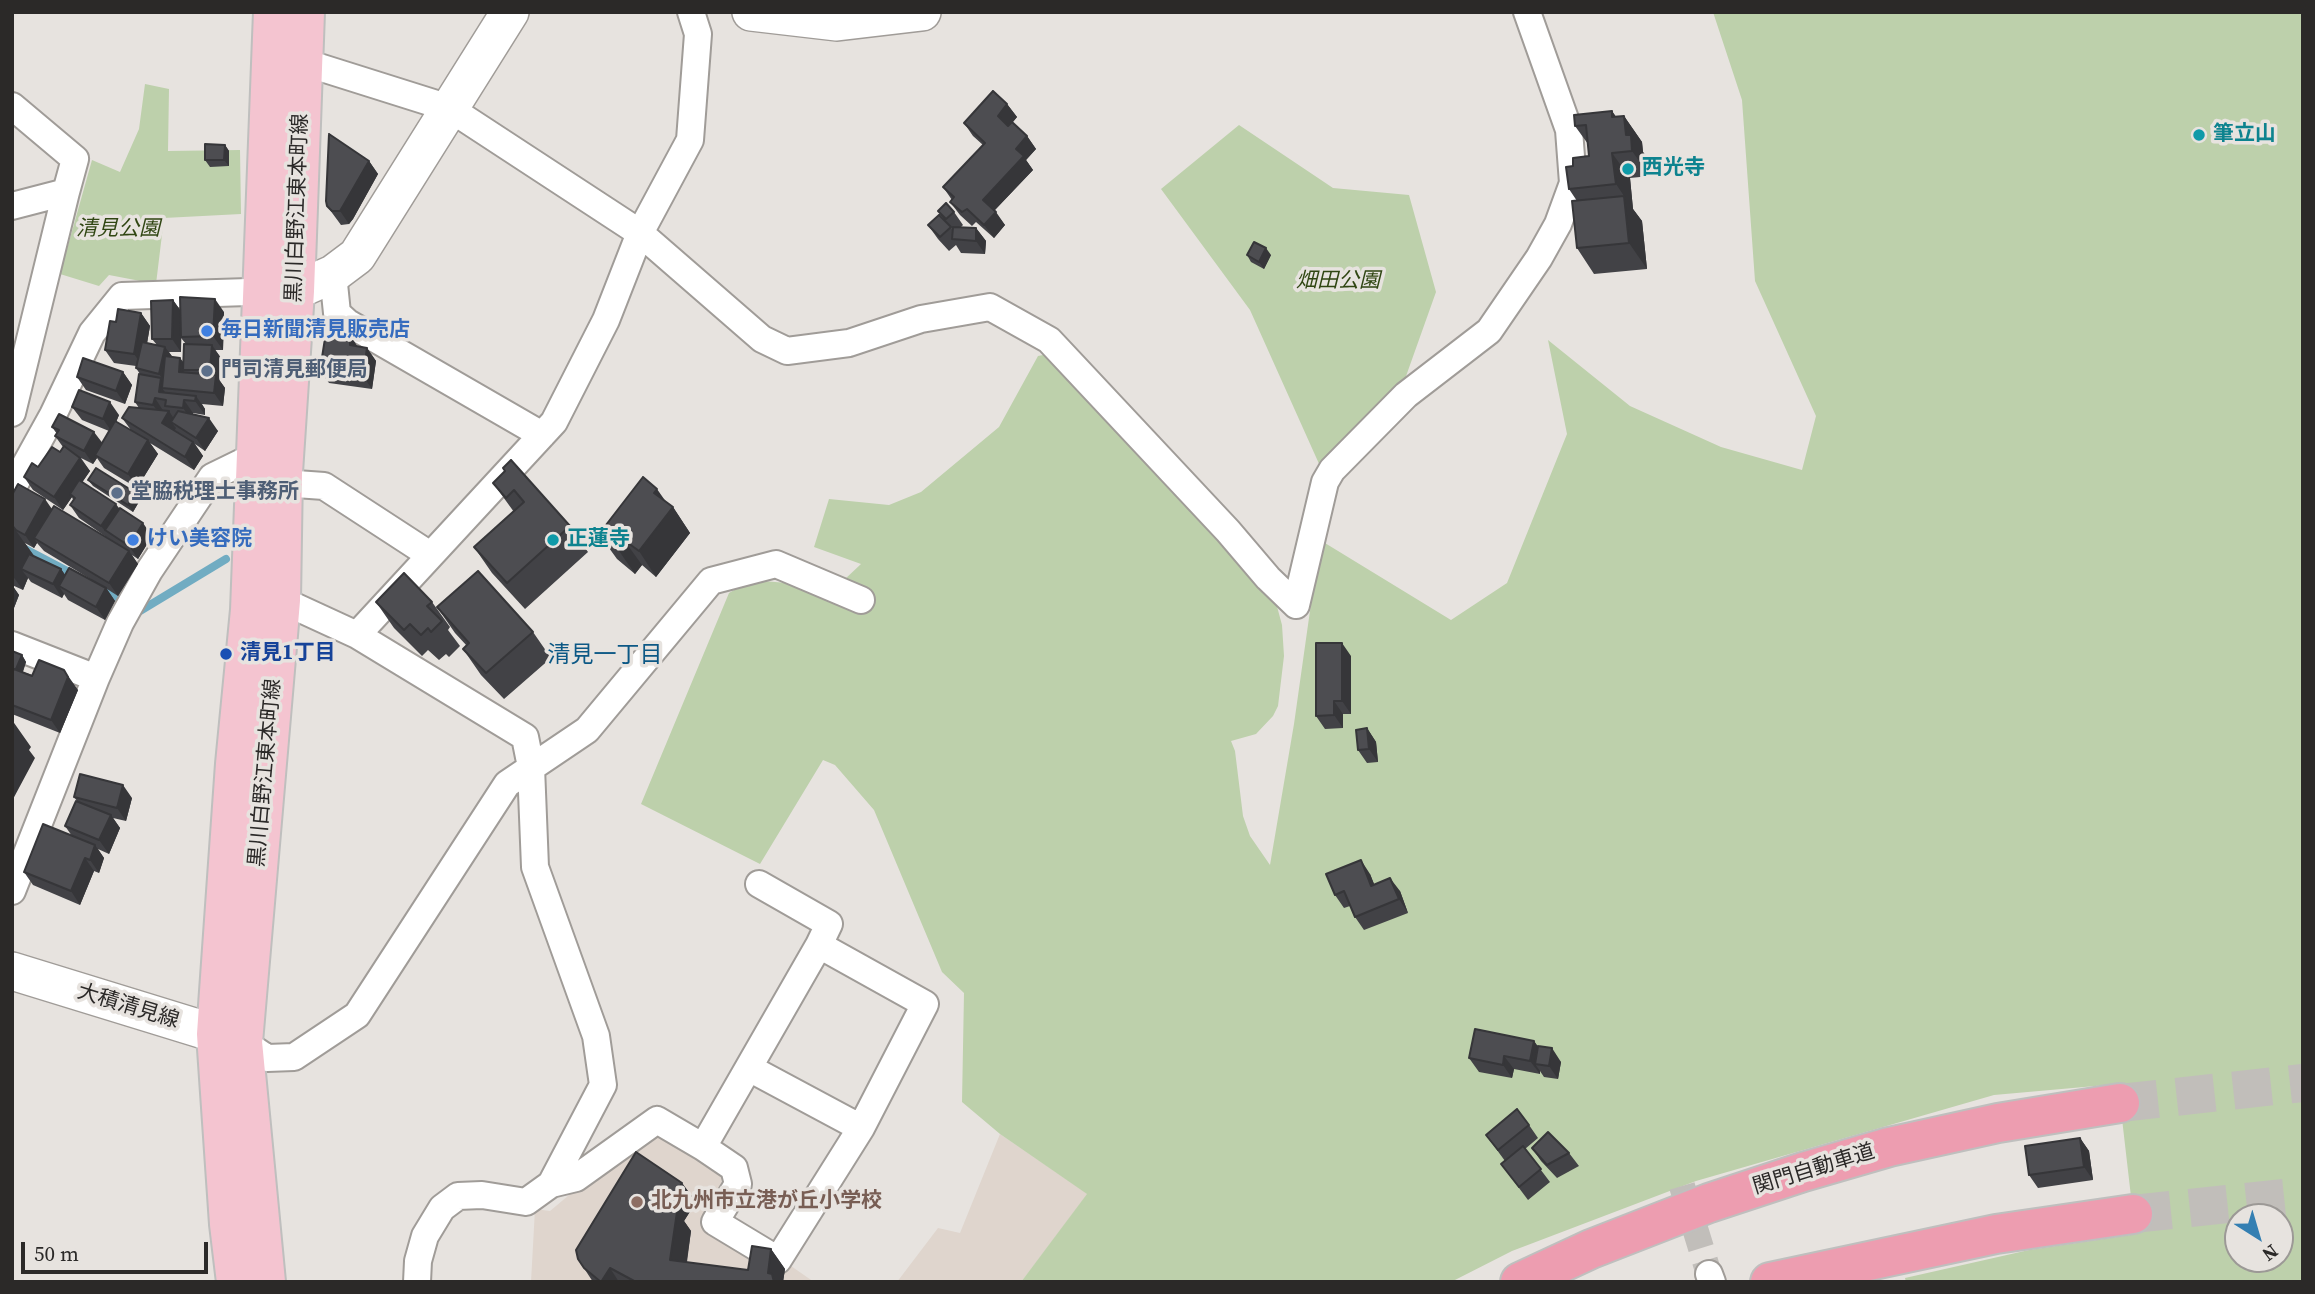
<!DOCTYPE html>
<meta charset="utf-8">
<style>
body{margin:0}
#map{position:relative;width:2315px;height:1294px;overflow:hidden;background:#e7e3df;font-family:"Source Serif 4",serif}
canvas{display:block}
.frame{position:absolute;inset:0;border:14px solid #2b2928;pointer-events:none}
.north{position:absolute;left:2224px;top:1203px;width:70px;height:70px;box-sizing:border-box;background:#e7e3df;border:2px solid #9c9996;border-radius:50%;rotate:143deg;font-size:19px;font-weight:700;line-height:28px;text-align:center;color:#2b2928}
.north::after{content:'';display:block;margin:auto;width:24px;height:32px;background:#347fb2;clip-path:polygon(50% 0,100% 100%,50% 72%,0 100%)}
.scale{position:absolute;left:21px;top:1242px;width:187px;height:32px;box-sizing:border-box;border:4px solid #2b2928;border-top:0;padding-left:9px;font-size:21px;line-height:24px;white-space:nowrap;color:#2b2928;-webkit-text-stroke:5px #e7e3df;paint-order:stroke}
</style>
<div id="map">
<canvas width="2315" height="1294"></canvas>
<div class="frame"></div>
<div class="north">N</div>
<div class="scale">50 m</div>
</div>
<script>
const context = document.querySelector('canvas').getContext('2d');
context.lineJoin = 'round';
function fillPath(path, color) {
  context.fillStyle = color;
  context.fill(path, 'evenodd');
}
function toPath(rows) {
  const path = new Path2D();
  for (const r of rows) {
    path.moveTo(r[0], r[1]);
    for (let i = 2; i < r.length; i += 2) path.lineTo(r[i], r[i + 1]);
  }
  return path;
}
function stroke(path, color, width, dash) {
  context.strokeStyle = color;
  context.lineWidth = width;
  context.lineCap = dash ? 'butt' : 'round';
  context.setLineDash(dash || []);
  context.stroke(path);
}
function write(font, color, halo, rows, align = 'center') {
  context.font = font + ' "Source Serif 4","Noto Sans JP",serif';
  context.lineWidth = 7;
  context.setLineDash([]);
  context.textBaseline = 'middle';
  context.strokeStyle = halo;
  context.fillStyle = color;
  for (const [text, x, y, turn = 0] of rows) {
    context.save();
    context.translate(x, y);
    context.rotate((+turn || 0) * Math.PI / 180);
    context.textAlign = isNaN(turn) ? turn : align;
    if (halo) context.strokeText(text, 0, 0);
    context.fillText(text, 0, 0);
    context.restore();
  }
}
const built = toPath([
 [652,1133,671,1138,721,1174,722,1185,702,1225,780,1267,791,1266,814,1282,531,1282,535,1209,550,1211,612,1159],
 [1000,1134,1088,1194,1021,1282,897,1282,938,1228,960,1233]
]);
const green = toPath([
 [1713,12,2303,12,2303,1282,1906,1282,1905,1278,2029,1250,2137,1234,2133,1214,2118,1084,1994,1095,1696,1181,1512,1251,1451,1282,1021,1282,1087,1194,1000,1134,962,1102,964,993,942,972,874,810,835,765,823,760,760,864,641,804,729,593,751,580,811,585,827,596,861,564,814,547,829,499,889,505,921,492,999,427,1038,356,1048,354,1275,599,1282,625,1284,656,1278,706,1273,716,1256,734,1231,741,1235,751,1243,816,1250,836,1270,865,1294,724,1320,540,1451,620,1507,583,1567,434,1548,340,1630,406,1721,447,1802,470,1816,416,1755,281,1742,100],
 [2238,1217,2280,1217,2280,1259,2238,1259],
 [145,84,169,89,168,151,240,150,241,214,164,218,156,284,109,275,99,286,60,274,92,160,120,172,139,129],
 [1239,125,1333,188,1409,195,1436,292,1405,379,1320,466,1250,310,1161,189]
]);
const stream = toPath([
 [12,542,75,575],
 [102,590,120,599],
 [140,611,226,559]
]);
const streetTunnel = toPath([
 [1682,1186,1709,1274]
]);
const highwayTunnel = toPath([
 [2120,1103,2303,1083],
 [2133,1214,2303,1196]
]);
const street = toPath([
 [290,60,303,62,449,108,640,233,762,339,787,351,849,343,921,319,990,307,1049,340,1228,531,1268,578,1296,605],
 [12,106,75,159,66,192,12,206],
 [333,274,337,313,348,323,542,435],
 [12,413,66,192],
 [282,483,324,486,430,555],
 [12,489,53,415,92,333,122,296,280,291],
 [281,600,357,635,554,422,606,320,640,233,690,140,698,34,691,12],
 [1296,605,1325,482,1332,470,1406,395,1489,331,1539,258,1558,224,1573,183,1569,130,1527,12],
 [357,635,525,737,531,767,535,867,596,1036,603,1085,551,1184,576,1178,657,1120,703,1147,734,1168,738,1184,715,1222,778,1260,861,1128,925,1004,819,945,829,924,759,884],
 [12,645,96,678],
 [12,891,96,678,120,623,149,571,212,477,257,455],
 [243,1042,267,1058,294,1057,357,1015,507,784,587,730,711,581,776,564,861,600],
 [749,1068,861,1128],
 [703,1147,819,945],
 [1709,1274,1712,1282],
 [417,1282,418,1261,425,1236,442,1208,458,1196,482,1195,526,1202,551,1184]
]);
const secondary = toPath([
 [751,12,837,22,922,12],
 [295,291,333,274,357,256,510,12],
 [12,971,243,1042]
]);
const primary = toPath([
 [236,1282,229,1224,216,1034,235,764,250,610,273,12],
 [266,1282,243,1042,281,600,283,472,295,291,305,12]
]);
const highway = toPath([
 [1520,1282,1591,1249,1709,1203,1803,1172,1889,1147,1998,1123,2120,1103],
 [1770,1282,1996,1234,2133,1214]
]);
const wall = toPath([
 [1007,104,1017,117,1012,123,1027,136,1036,149,1026,160,1033,170,994,211,1005,225,994,238,976,222,972,226,960,215,950,202,952,200,943,187,983,145,973,136,964,123],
 [1612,111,1616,117,1624,116,1642,142,1643,152,1649,160,1650,176,1630,178,1633,209,1642,221,1647,269,1594,274,1577,248,1577,201,1569,189,1589,156,1588,144,1575,126],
 [225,145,229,151,229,166,210,167,205,160],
 [369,161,378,174,353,219,349,224,341,225,327,206],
 [938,211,954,212,963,225,961,227,976,228,986,241,985,254,961,253,956,245,949,251,938,239,928,225,951,227,953,230,953,229,947,224],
 [1247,255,1271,255,1264,269,1251,262],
 [173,300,181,311,224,312,223,350,215,350,221,358,220,381,225,388,223,406,202,404,205,409,205,415,193,413,193,414,218,431,205,451,195,444,203,456,194,470,150,443,158,454,137,488,104,468,97,458,93,464,81,458,90,471,82,482,119,508,152,536,138,559,132,555,138,564,118,596,107,589,115,601,105,620,68,600,64,594,62,598,31,582,28,578,23,590,12,585,19,595,12,613,12,495,52,509,112,541,79,518,70,505,73,500,72,497,63,510,33,490,24,477,60,452,63,447,55,436,57,434,52,427,102,443,109,431,82,420,72,407,119,415,116,422,131,430,122,418,139,408,135,402,140,374,136,368,136,366,114,363,105,350,116,322,141,313,150,326,147,343,157,345,152,339],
 [181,338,186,344,183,362,180,358,172,357,169,352,181,352],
 [25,543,34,548,37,543,44,551,92,580,65,575,61,569,35,557],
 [350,335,357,346,367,348,376,361,372,389,329,383,320,370],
 [123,372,132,385,125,404,86,390,77,377],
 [505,472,570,526,588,552,525,609,492,573,474,547,514,512,493,483],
 [88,480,140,500,133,512,93,486],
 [668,503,673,507,690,533,656,577,642,565,635,574,617,559,599,534],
 [376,602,432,602,450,627,448,630,460,646,449,657,446,654,439,660,428,650,422,656,394,628],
 [437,607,533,632,551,658,504,699,481,675,463,649,467,646,455,633],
 [12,651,22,655,26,662,23,672,78,690,60,733,12,714],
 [1351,656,1351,714,1343,714,1343,728,1325,729,1316,716],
 [1367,728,1376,742,1378,762,1367,763,1358,750],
 [74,797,132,798,126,821,113,818,120,828,109,854,98,849,104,858,99,873,94,871,80,905,33,885,24,872,72,836,65,826,77,801],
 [1370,874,1374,884,1400,891,1408,913,1364,930,1355,917,1350,906,1344,908,1335,895],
 [1534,1041,1538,1047,1561,1062,1558,1079,1544,1077,1540,1071,1540,1074,1514,1069,1512,1078,1479,1072,1469,1058],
 [1529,1125,1538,1138,1525,1149,1550,1182,1528,1200,1501,1164,1505,1161,1486,1135],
 [2080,1138,2089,1151,2093,1180,2038,1188,2029,1175],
 [1532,1148,1569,1153,1579,1166,1557,1178,1541,1161],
 [682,1183,696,1202,684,1221,691,1231,687,1262,748,1270,771,1249,785,1269,783,1282,593,1282,578,1259]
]);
const shadedWall = toPath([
 [1007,104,1017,117,1007,129,998,116],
 [1612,111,1625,130,1624,116,1642,142,1643,152,1649,160,1650,176,1632,151,1612,117],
 [1027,136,1036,149,1026,160,1033,170,992,213,983,200,1016,149],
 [225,145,229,151,229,166,224,160],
 [1612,153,1630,178,1633,209,1642,221,1647,269,1629,243,1624,196,1616,184],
 [369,161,378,174,353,219,349,224,340,211],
 [996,212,1005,225,994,238,984,225],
 [976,228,986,241,985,254,976,241],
 [1266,248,1271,255,1264,269,1259,262],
 [215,299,224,312,223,350,213,336],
 [173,300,182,313,181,352,172,339],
 [141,313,150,326,143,367,134,354],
 [350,335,359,349,350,345],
 [212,345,221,358,220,381,225,388,223,406,214,393,216,378,210,370],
 [165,347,175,360,168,387,159,374],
 [367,348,376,361,372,389,363,376],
 [180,358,189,370,183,370,189,378,179,372],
 [123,372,132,385,125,404,116,391],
 [161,378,169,389,162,388,169,398,159,392],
 [196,396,205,409,205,415,195,401],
 [155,398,164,412,163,419,153,405],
 [184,400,193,413,192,421,183,408],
 [110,402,119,415,112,432,103,419],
 [169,411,178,425,171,422,176,428,171,436,162,423],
 [209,418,218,431,205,451,196,438],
 [94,432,104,445,95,455,97,458,93,464,84,451],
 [148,440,158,454,137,488,128,474],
 [193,442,203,456,194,470,185,457],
 [80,458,90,471,73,496,70,494,72,497,63,510,54,497],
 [657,489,671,509,673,507,690,533,656,577,639,551,654,493],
 [136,493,140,500,133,512,128,505],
 [45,499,54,512,34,538,37,543,34,548,25,535],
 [116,504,125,517,105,531,101,526],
 [143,523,152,536,138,559,129,546],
 [12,525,36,559,21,569,28,578,23,590,12,575],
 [624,540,642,565,635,574,617,548],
 [129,551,138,564,118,596,109,583],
 [61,569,70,582,59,586,64,594,62,598,53,584],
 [12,585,19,595,12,613],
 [106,588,115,601,105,620,96,607],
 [1342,643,1351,656,1351,714,1342,701],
 [22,655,26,662,20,679,15,672],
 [64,670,78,690,60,733,51,720],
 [1334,701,1343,714,1343,728,1334,715],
 [12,720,31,747,29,750,35,758,12,801],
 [1367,728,1376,742,1378,762,1369,749],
 [123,785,132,798,126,821,117,808],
 [111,815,120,828,109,854,99,840],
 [95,845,104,858,99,873,90,860],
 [85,858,94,871,80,905,71,891],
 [1361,860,1370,874,1380,899,1371,886],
 [1390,878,1400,891,1408,913,1399,899],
 [1534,1041,1543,1054,1535,1064,1540,1071,1540,1074,1530,1061],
 [1552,1048,1561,1062,1558,1079,1549,1066],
 [1504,1056,1514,1069,1512,1078,1503,1065],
 [2080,1138,2089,1151,2093,1180,2084,1167],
 [682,1183,696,1202,684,1221,691,1231,684,1279,670,1260,668,1206],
 [771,1249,785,1269,783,1282,774,1282,768,1273],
 [610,1268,619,1282,601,1282]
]);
const building = toPath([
 [993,91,1007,104,998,116,1008,126,1012,122,1027,136,1016,149,1024,156,983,200,996,212,984,225,967,209,962,212,950,202,954,197,943,187,985,143,964,123,993,91],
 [1612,111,1612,117,1624,116,1626,135,1631,135,1632,151,1612,153,1616,184,1569,189,1566,167,1573,166,1573,158,1589,156,1586,125,1575,126,1574,115,1612,111],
 [329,134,369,161,343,206,340,211,332,211,327,206,326,201,329,134],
 [205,144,225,145,224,160,205,160,205,144],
 [1624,196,1629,243,1577,248,1572,201,1624,196],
 [946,203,954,212,946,219,938,211,946,203],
 [939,215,951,227,940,237,928,225,939,215],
 [953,227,976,228,976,241,952,239,953,227],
 [1254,242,1266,248,1259,262,1247,255,1254,242],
 [180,297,215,299,213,336,181,337,180,297],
 [173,300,172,339,152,339,151,301,173,300],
 [118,309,141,313,134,354,105,350,110,321,116,322,118,309],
 [327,326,350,335,350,345,367,348,363,376,320,370,327,326],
 [142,342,165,347,159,374,136,368,142,342],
 [184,344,212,345,210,370,183,370,184,344],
 [165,356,180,358,179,372,216,375,214,393,162,388,165,356],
 [83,358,123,372,116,391,77,377,83,358],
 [139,374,161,378,159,392,196,396,195,401,184,400,183,408,165,406,166,400,155,398,153,405,135,402,139,374],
 [79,390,110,402,103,419,72,407,79,390],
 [129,407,169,411,162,423,193,442,185,457,122,418,129,407],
 [178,411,209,418,196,438,171,422,178,411],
 [59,414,94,432,84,451,55,436,59,430,52,427,59,414],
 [115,421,148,440,128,474,95,455,115,421],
 [64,446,80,458,54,497,24,477,32,463,38,467,52,447,60,452,64,446],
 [511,460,570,526,507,583,474,547,524,502,514,490,506,498,493,483,505,471,503,468,511,460],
 [96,468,136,493,128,505,88,480,96,468],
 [643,477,657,489,654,493,673,507,639,551,624,540,617,548,599,534,643,477],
 [79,480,116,504,101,526,70,505,75,498,70,494,79,480],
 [18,484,45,499,25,535,16,530,12,525,12,495,18,484],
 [54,506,129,551,109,583,34,538,54,506],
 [120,508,143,523,129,546,105,530,120,508],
 [29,554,61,569,53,584,21,569,29,554],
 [69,568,106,588,96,607,59,586,69,568],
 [478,571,533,632,486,673,463,649,469,643,437,607,478,571],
 [404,573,432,602,427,606,442,621,431,632,428,628,421,635,410,624,404,630,376,602,404,573],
 [1316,643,1342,643,1342,701,1334,701,1334,715,1316,716,1316,643],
 [12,651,22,655,16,669,14,669,13,671,12,671,12,651],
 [39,660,64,670,68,677,51,720,12,705,12,673,14,669,32,676,39,660],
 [1367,728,1369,749,1358,750,1356,730,1367,728],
 [80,774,123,785,117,808,74,797,80,774],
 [76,801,111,815,99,840,65,826,76,801],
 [43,824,95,845,90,860,85,858,71,891,24,872,43,824],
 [1361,860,1371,886,1390,878,1399,899,1355,917,1344,891,1335,895,1326,874,1361,860],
 [1475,1029,1534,1041,1530,1061,1504,1056,1503,1065,1469,1058,1475,1029],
 [1538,1046,1552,1048,1549,1066,1535,1064,1538,1046],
 [1517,1109,1529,1125,1498,1150,1486,1135,1517,1109],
 [1548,1132,1569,1153,1547,1165,1532,1148,1548,1132],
 [2080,1138,2084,1167,2029,1175,2025,1146,2080,1138],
 [1523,1146,1541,1169,1519,1187,1501,1164,1523,1146],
 [636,1152,682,1183,668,1206,677,1212,670,1260,748,1270,752,1246,771,1249,768,1273,772,1274,774,1282,636,1282,610,1268,601,1282,584,1268,578,1259,576,1250,636,1152]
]);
const markers = [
 [2199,135,7,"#0f9aa8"],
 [1628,169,7,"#0f9aa8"],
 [207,331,7,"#3f7fe0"],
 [207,371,7,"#5c6f8a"],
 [117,493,7,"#5c6f8a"],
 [133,540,7,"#3f7fe0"],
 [553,540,7,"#0f9aa8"],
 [226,654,7,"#1a4fb4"],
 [637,1202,7,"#8d6e63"]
];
const cultureNames = [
 ["筆立山",2213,135],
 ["西光寺",1642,169],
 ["正蓮寺",567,540]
];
const streetNames = [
 ["黒川白野江東本町線",298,208,-88],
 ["黒川白野江東本町線",266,773,-85],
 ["大積清見線",128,1007,17],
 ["関門自動車道",1814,1170,-17]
];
const parkNames = [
 ["清見公園",118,230],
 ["畑田公園",1338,282]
];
const shopNames = [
 ["毎日新聞清見販売店",221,331],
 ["けい美容院",147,540]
];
const serviceNames = [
 ["門司清見郵便局",221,371],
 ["堂脇税理士事務所",131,493]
];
const transitNames = [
 ["清見1丁目",240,654]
];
const educationNames = [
 ["北九州市立港が丘小学校",651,1202]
];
const neighbourhoodNames = [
 ["清見一丁目",605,656]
];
fillPath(built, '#dfd5cd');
fillPath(green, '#bdd0ab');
stroke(stream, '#71acc2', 8);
stroke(streetTunnel, '#c1beba', 26, [26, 13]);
stroke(highwayTunnel, '#c1beba', 38, [38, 19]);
stroke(street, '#a09c98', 30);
stroke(secondary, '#a09c98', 40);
stroke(primary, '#bfbfbe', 42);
stroke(highway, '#bfbfbe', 42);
stroke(street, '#fff', 26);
stroke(secondary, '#fff', 37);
stroke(primary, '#f4c4d0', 38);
stroke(highway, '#ed9db0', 38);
fillPath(wall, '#424246');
fillPath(shadedWall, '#363639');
fillPath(building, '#4d4d51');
stroke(building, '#363639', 2);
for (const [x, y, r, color] of markers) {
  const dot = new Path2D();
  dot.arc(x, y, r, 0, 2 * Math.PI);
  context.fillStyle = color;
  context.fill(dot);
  stroke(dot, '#e7e3df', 2.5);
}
write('bold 21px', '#0d838f', '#e7e3df', cultureNames, 'left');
write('21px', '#2b2928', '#e7e3df', streetNames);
write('italic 21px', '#304613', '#e7e3df', parkNames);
write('bold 21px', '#366cbe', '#e7e3df', shopNames, 'left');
write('bold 21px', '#4e5e75', '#e7e3df', serviceNames, 'left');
write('bold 21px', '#164399', '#e7e3df', transitNames, 'left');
write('bold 21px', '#785e54', '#e7e3df', educationNames, 'left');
write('23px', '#0c5885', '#e7e3df', neighbourhoodNames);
</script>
